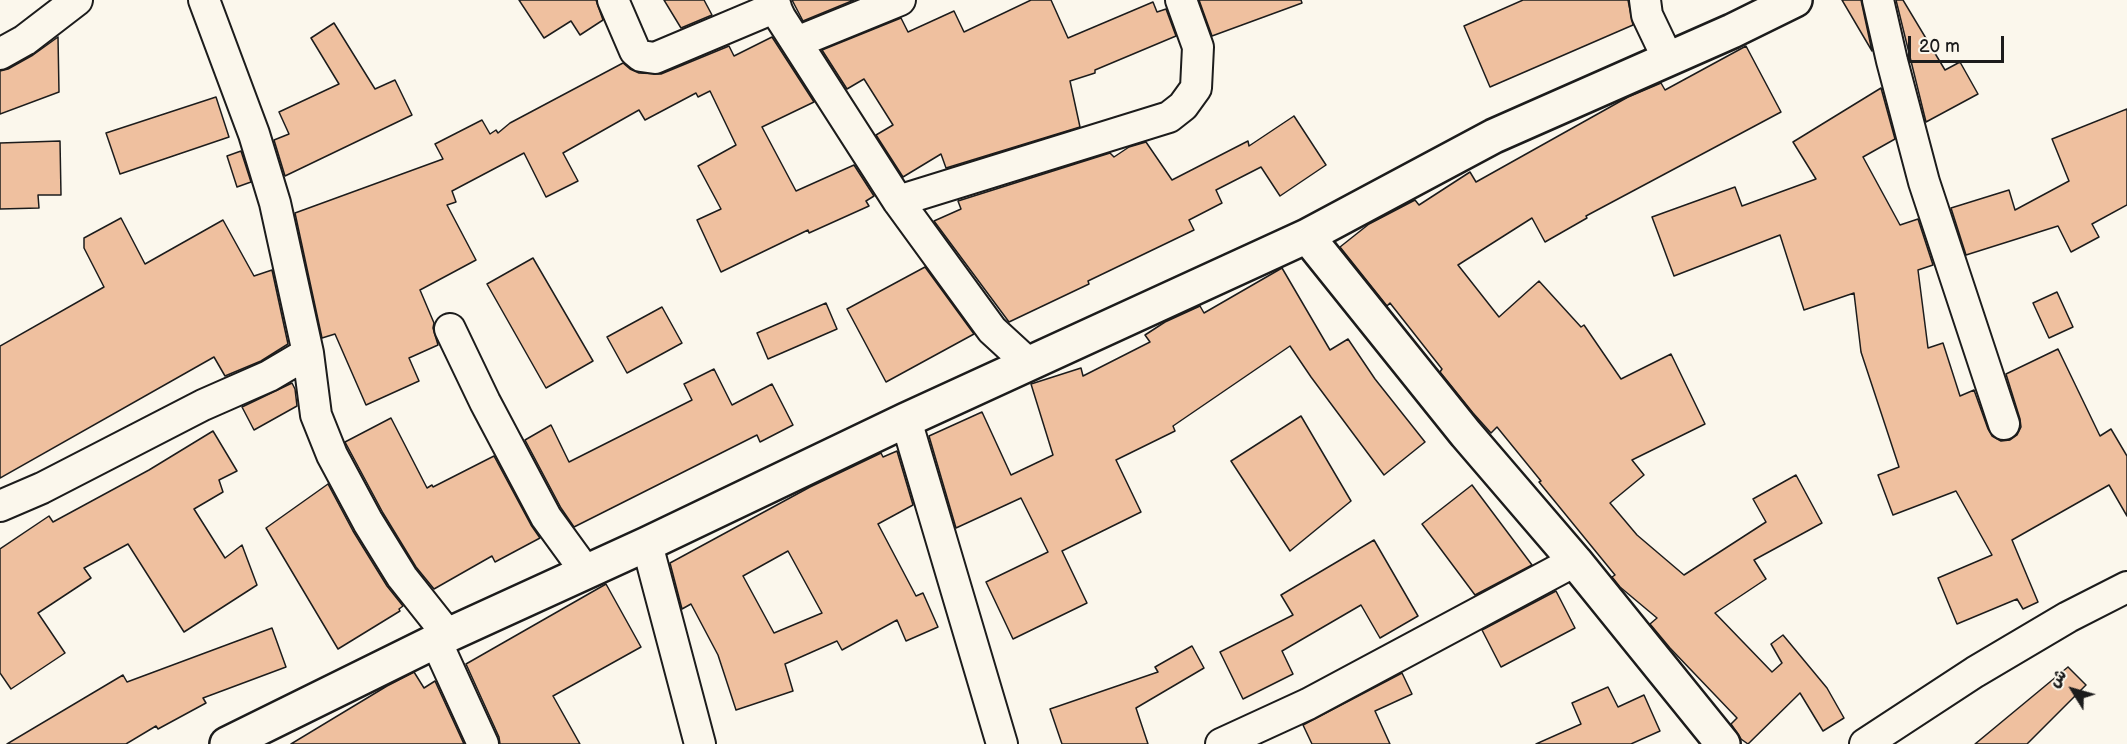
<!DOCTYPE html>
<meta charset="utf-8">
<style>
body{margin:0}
#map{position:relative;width:2127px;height:744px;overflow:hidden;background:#fbf7ec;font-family:"Balsamiq Sans","Playpen Sans Arabic",sans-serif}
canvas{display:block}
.north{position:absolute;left:2043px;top:660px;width:60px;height:60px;-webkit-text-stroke:4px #fbf7ec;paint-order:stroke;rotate:307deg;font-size:16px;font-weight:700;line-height:24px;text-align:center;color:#1c1c1c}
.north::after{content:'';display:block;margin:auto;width:21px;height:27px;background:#1c1c1c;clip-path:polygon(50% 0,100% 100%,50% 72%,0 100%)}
.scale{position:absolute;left:1908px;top:36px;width:96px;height:27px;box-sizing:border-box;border:3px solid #1c1c1c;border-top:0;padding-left:8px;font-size:18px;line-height:21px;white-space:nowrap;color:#1c1c1c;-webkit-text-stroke:4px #fbf7ec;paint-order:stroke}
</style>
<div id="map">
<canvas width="2127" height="744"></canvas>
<div class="north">ش</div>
<div class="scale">20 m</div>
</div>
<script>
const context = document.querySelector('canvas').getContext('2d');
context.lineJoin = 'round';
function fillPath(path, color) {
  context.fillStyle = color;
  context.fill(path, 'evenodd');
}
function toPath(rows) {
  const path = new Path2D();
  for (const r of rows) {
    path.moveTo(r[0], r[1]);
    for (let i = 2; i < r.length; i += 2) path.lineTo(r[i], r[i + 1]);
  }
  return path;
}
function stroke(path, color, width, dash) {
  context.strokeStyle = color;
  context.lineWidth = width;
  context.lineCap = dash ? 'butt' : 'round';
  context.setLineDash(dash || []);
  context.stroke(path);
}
const building = toPath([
 [519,0,596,0,603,20,580,35,571,21,544,38,519,0],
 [664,0,704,0,712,15,681,28,664,0],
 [792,0,854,0,803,21,792,0],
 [1031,0,1051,0,1068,38,1153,2,1157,12,1166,9,1176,36,1095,70,1095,73,1070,81,1080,127,946,168,941,154,903,177,876,135,893,125,864,79,847,89,822,50,901,18,908,32,954,11,964,32,1031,0],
 [1199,0,1301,0,1302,3,1212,36,1199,0],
 [1523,0,1628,0,1633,25,1490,87,1464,26,1523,0],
 [1842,0,1861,0,1872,51,1842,0],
 [1896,0,1903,0,1945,70,1960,62,1978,94,1926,122,1896,0],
 [334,23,375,89,395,80,412,115,285,176,274,140,289,134,279,112,339,84,311,38,334,23],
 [58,37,59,92,0,114,0,71,8,69,33,55,58,37],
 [772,37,814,102,762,127,796,191,854,165,874,196,866,201,869,206,809,233,808,230,721,272,697,220,721,209,698,166,736,145,710,91,698,97,696,93,645,120,639,110,563,153,578,181,546,197,524,153,452,191,456,202,447,205,476,260,420,290,434,323,433,328,438,345,409,358,419,381,366,405,335,334,322,338,295,213,443,159,435,144,482,120,490,134,496,130,498,133,510,123,623,63,630,69,639,73,661,74,729,46,734,56,772,37],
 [1746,46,1781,112,1586,216,1587,218,1545,242,1532,218,1458,265,1499,317,1539,281,1581,327,1584,325,1621,379,1671,354,1705,424,1632,460,1644,475,1610,503,1637,535,1684,575,1766,522,1753,499,1796,475,1822,523,1754,560,1766,579,1715,613,1772,672,1782,663,1771,644,1783,635,1827,688,1844,718,1823,731,1800,693,1748,744,1741,739,1731,724,1737,718,1670,648,1650,624,1657,618,1620,587,1612,577,1615,575,1539,482,1541,481,1497,427,1491,433,1473,413,1440,372,1442,369,1390,303,1387,306,1340,247,1369,224,1415,200,1419,205,1470,172,1476,182,1628,97,1661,83,1665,90,1746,46],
 [1881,88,1895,139,1863,157,1900,225,1918,219,1933,265,1918,270,1928,348,1943,343,1960,396,1974,390,1988,429,1992,436,2001,441,2010,440,2017,435,2021,427,2020,419,2006,374,2058,349,2100,436,2111,429,2127,456,2127,516,2109,485,2012,540,2038,602,2023,609,2017,599,1957,624,1938,578,1992,555,1956,491,1893,515,1878,475,1899,467,1861,352,1854,293,1804,310,1780,235,1674,276,1652,217,1735,187,1742,206,1816,179,1793,142,1881,88],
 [216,97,229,137,120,174,106,133,216,97],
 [2127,109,2127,205,2092,224,2099,237,2071,252,2058,226,1966,255,1951,208,2009,190,2015,210,2069,181,2052,139,2127,109],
 [1294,116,1326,165,1280,196,1261,167,1216,190,1222,203,1189,220,1194,230,1088,281,1089,284,1009,322,934,221,961,209,958,201,1110,153,1114,157,1129,147,1146,142,1172,180,1248,141,1249,146,1294,116],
 [60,141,61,195,38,195,39,208,0,209,0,143,60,141],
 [241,151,251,182,237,187,227,156,241,151],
 [121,218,145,264,223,220,254,276,272,270,288,344,261,361,225,376,214,357,0,478,0,346,104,287,84,248,84,238,121,218],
 [533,258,593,361,546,388,487,284,533,258],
 [925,267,974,334,886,382,847,309,925,267],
 [1282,268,1330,350,1348,339,1375,379,1425,442,1384,475,1311,377,1290,346,1173,426,1175,431,1116,460,1141,512,1062,551,1087,603,1013,639,986,582,1048,552,1021,498,956,528,929,436,982,412,1011,475,1053,455,1031,384,1081,368,1083,376,1150,342,1145,335,1165,322,1200,306,1204,313,1282,268],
 [2057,292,2073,327,2049,338,2033,303,2057,292],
 [826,303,837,329,768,359,757,333,826,303],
 [662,307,682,343,627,373,607,337,662,307],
 [714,369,732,405,772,384,793,425,760,442,757,435,574,527,561,508,525,440,551,425,569,462,692,400,684,384,714,369],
 [292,383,295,389,297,406,254,430,242,407,292,383],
 [1301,416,1351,501,1290,551,1231,461,1301,416],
 [391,418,427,488,432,485,433,487,494,456,531,525,540,538,495,562,492,556,434,589,416,567,383,513,345,442,391,418],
 [213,431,237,471,219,480,223,492,194,509,225,558,242,545,257,585,184,632,128,544,84,568,91,578,38,613,65,653,11,689,0,673,0,549,49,516,53,522,149,470,213,431],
 [897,451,913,505,878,524,916,596,923,593,938,627,906,641,897,620,842,650,837,641,785,664,793,691,736,710,718,655,691,604,682,609,670,563,810,487,881,453,883,457,897,451],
 [788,551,822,613,774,633,743,576,788,551],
 [328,484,353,531,387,586,403,606,399,609,400,611,338,649,266,528,328,484],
 [1472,485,1532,565,1475,595,1422,524,1472,485],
 [1374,540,1418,616,1380,638,1361,605,1282,651,1293,674,1243,699,1220,652,1293,615,1281,595,1374,540],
 [606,584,641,647,553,696,580,744,500,744,499,737,466,664,606,584],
 [1556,591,1575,628,1501,667,1482,630,1556,591],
 [272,628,286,667,203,698,206,703,158,729,156,726,126,744,7,744,123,675,127,682,272,628],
 [1192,646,1204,668,1136,708,1148,744,1062,744,1050,709,1158,672,1155,667,1192,646],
 [2068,667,2086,685,2027,744,1975,744,2068,667],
 [414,672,424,688,435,681,464,744,291,744,387,686,414,672],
 [1402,673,1412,694,1375,711,1390,744,1312,744,1303,725,1402,673],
 [1608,687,1618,707,1644,695,1660,731,1631,744,1536,744,1581,724,1572,703,1608,687]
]);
const street = toPath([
 [204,0,254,134,275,203,308,353,316,415,332,455,368,522,402,577,448,635],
 [613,0,635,51,641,56,655,58,776,7],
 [772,0,780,17,898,201,992,330,1029,364],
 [1645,0,1647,15,1668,59],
 [1878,0,1892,61,1924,182,2004,424],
 [797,42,900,0],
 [0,54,25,40,77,0],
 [898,201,1169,117,1183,106,1196,88,1198,47,1181,0],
 [450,329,485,402,546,517,586,572],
 [906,420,1002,744],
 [0,506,42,488,203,405,269,376,308,353],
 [647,544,700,744],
 [436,641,483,744],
 [1221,744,1308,704,1575,561],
 [1865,744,1975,672,2068,617,2127,587]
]);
const secondary = toPath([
 [1307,236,1466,434,1575,561,1723,744],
 [227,744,448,635,647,544,906,420,1307,236,1494,136,1732,31,1795,0]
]);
fillPath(building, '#efc09f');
stroke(building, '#1c1c1c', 1.5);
stroke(street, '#1c1c1c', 34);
stroke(secondary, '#1c1c1c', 38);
stroke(street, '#fbf7ec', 30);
stroke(secondary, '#fbf7ec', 33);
</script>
